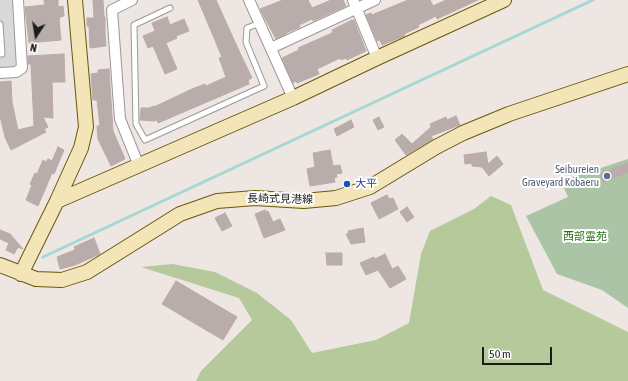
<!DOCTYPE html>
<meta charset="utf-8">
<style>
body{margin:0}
#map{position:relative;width:628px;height:381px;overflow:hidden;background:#ede6e2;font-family:"Asap Condensed",sans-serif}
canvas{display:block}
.north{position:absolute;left:16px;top:16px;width:40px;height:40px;-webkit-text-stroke:3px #fff;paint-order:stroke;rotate:192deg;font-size:11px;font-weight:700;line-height:16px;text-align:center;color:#1c1c1c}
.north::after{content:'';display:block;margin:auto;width:14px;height:18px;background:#1c1c1c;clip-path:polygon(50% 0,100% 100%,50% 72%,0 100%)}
.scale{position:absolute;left:482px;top:347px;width:70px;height:18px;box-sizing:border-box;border:2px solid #1c1c1c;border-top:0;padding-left:5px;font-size:12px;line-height:14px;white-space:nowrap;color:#1c1c1c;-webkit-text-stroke:3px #fff;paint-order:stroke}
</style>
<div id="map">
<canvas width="628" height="381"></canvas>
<div class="north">N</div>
<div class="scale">50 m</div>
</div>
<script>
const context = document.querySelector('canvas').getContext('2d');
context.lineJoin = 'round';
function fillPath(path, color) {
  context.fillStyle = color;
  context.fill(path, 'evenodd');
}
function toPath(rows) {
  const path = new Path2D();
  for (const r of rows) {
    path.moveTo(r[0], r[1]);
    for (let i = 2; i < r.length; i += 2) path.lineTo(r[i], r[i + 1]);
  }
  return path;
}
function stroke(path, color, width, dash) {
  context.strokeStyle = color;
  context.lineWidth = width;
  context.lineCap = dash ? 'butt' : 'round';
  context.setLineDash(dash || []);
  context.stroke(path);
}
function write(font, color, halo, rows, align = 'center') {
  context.font = font + ' "Asap Condensed","Noto Sans JP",sans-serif';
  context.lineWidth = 4;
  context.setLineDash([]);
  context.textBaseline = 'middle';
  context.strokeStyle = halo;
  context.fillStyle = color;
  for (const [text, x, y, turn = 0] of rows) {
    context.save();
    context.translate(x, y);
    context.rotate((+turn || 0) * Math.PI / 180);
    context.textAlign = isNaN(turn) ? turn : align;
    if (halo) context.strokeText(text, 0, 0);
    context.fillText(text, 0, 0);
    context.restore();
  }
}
const residential = toPath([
 [0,0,18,0,22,68,0,73]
]);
const forest = toPath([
 [491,196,511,205,543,290,628,332,628,381,196,381,201,371,252,320,239,298,141,267,173,264,215,272,257,293,291,320,312,353,376,340,409,323,421,254,430,231,474,209]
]);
const cemetery = toPath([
 [628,159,628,308,602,290,557,274,526,216,568,197,561,181]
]);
const stream = toPath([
 [43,257,593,0]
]);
const building = toPath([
 [44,0,58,0,58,7,63,6,64,16,60,17,60,19,59,19,61,40,29,43,25,7,45,5,44,0],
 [93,0,103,0,104,17,105,17,105,32,106,46,90,48,89,26,87,26,87,18,94,18,93,0],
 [198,0,216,0,240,53,252,78,248,80,249,84,158,123,157,120,154,121,140,120,141,108,149,108,154,106,154,107,192,89,205,84,206,86,226,77,219,58,222,57,198,0],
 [283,0,308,0,312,8,331,0,343,0,346,6,313,21,312,19,299,25,300,27,286,33,286,34,276,39,260,9,283,0],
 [408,0,430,0,433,6,446,0,478,0,437,19,436,16,418,25,419,27,404,34,405,36,382,45,380,40,377,41,366,15,371,13,372,15,408,0],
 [167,17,170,25,184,19,189,31,176,36,177,38,166,43,177,69,165,74,153,46,148,48,143,36,155,31,152,23,167,17],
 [352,20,353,21,354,20,366,51,347,60,346,58,341,60,340,58,317,69,319,74,297,83,296,81,293,83,282,58,299,50,298,48,330,34,333,32,332,30,352,20],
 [64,54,65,82,52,82,53,118,43,117,48,127,44,129,46,132,11,150,5,137,0,116,0,82,11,81,12,102,18,130,34,126,31,64,28,64,28,56,64,54],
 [109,69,113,131,125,159,111,166,98,139,97,126,100,126,97,100,93,100,91,74,98,73,98,70,109,69],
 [456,116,460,125,431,136,433,139,406,155,395,140,402,134,412,144,431,127,430,124,446,117,447,120,456,116],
 [379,117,384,127,378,130,373,120,379,117],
 [351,120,354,127,337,136,334,129,351,120],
 [58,147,64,150,54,174,52,173,38,206,26,200,32,185,30,184,35,173,37,174,43,160,46,162,48,159,52,161,58,147],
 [330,150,333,166,340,165,342,173,336,174,337,177,334,178,335,182,310,186,307,169,315,167,313,153,330,150],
 [486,152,488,164,497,156,503,164,489,176,482,167,472,166,472,163,465,164,464,155,486,152],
 [628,163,628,172,603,182,600,174,628,163],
 [387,195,389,199,393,198,398,209,379,219,371,203,387,195],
 [407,207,414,217,407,222,400,212,407,207],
 [265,210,266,212,268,211,273,222,280,219,285,230,264,238,255,214,265,210],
 [225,213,232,226,222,231,215,218,225,213],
 [363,228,365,242,351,244,346,234,349,233,348,231,363,228],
 [0,230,10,234,23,249,18,247,14,254,6,250,9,243,0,239,0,230],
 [94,238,100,254,75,265,60,269,57,257,75,250,74,247,94,238],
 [326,253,342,253,342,265,327,265,326,253],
 [385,254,392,269,398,266,406,279,390,288,378,270,366,275,360,263,374,257,375,259,385,254],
 [176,281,237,317,223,340,162,304,176,281]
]);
const lane = toPath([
 [170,8,134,25,136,124,145,140,264,86,246,42,247,28,260,23],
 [0,24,2,54,0,54]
]);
const street = toPath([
 [132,0,112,10,120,119,139,166],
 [249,0,293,98],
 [353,0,377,58],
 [271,48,375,0],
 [0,73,16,72,22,68,18,0]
]);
const secondary = toPath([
 [57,201,293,98,377,58,504,0],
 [0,265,36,279,62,280,87,272,180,214,217,201,255,198,304,201,336,198,370,187,436,147,463,133,509,114,628,74],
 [21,274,57,201,81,148,86,127,75,0]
]);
const markers = [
 [607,176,4,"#5c6f8a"],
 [347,184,4,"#1a4fb4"]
];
const serviceNames = [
 ["Seibureien",599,170],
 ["Graveyard Kobaeru",599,183]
];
const transitNames = [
 ["大平",355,184]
];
const streetNames = [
 ["長崎式見港線",280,199,1]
];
const parkNames = [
 ["西部霊苑",585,237]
];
fillPath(residential, '#dad9d9');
fillPath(forest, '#b6c99a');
fillPath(cemetery, '#aac4a5');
stroke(stream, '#a5d8d4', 3);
fillPath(building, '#b9adac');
stroke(building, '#bda9a6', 1);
stroke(lane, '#999', 7);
stroke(street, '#999', 12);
stroke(secondary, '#6a570c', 16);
stroke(lane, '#fff', 5);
stroke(street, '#fff', 10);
stroke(secondary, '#f4e5b9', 14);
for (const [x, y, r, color] of markers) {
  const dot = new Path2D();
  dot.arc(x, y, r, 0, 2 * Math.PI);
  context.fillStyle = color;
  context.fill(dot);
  stroke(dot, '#fff', 1.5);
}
write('11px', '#4e5e75', '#fff', serviceNames, 'right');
write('11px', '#164399', '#fff', transitNames, 'left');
write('11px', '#1c1c1c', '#fff', streetNames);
write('11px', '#287113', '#fff', parkNames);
</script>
